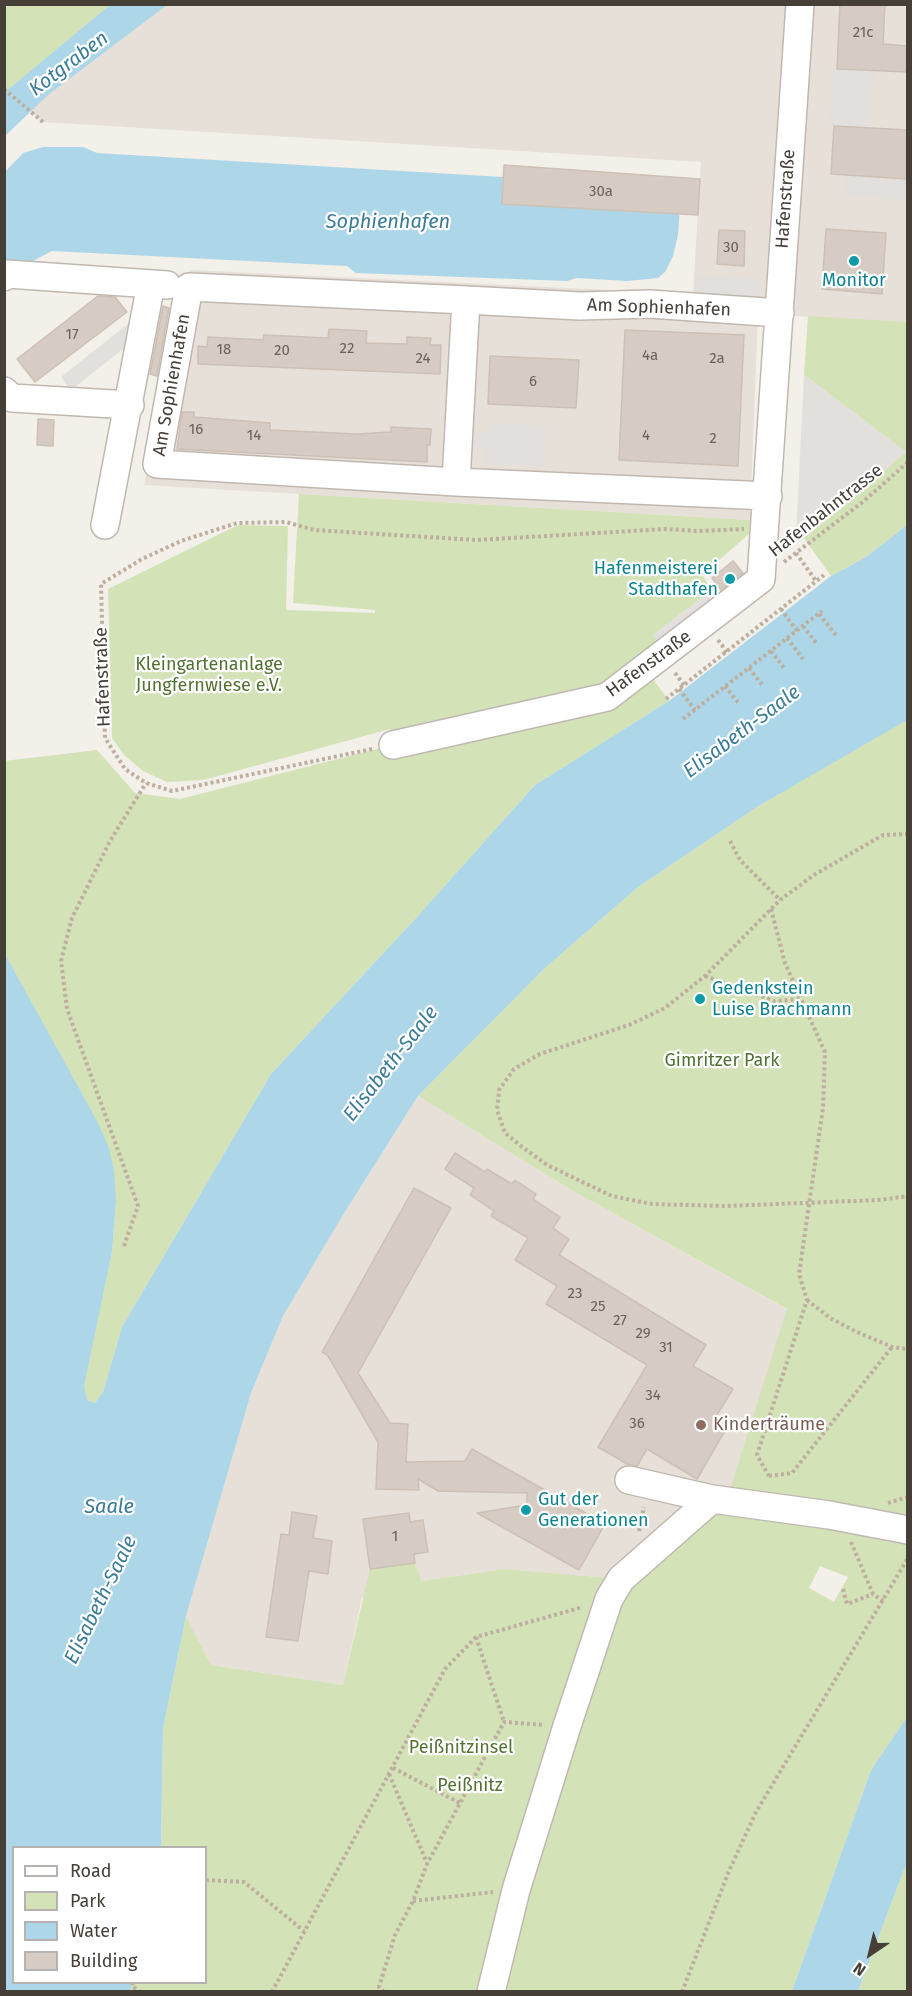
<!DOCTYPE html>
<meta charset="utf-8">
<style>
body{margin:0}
#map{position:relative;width:912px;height:1996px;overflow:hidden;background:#f3efe9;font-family:"Fira Sans",sans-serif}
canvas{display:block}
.frame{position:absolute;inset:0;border:6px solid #453f38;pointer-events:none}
.legend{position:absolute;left:12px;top:1846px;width:195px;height:138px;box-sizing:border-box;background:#fff;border:2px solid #b5b2af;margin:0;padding:8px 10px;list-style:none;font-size:18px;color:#453f38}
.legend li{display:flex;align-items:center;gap:12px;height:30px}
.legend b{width:30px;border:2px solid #b5b2af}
.north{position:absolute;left:840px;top:1924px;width:60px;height:60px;-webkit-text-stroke:4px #fff;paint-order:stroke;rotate:215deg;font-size:16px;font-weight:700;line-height:24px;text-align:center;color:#453f38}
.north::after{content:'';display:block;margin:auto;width:21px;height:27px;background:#453f38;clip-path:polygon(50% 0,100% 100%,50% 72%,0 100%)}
</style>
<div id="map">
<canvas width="912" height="1996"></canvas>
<div class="frame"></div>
<ul class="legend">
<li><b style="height:8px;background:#fff"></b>Road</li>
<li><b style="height:16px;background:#d4e2b7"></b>Park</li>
<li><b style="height:16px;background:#add7e8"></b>Water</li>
<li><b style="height:16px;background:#d6ccc3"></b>Building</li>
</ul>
<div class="north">N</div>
</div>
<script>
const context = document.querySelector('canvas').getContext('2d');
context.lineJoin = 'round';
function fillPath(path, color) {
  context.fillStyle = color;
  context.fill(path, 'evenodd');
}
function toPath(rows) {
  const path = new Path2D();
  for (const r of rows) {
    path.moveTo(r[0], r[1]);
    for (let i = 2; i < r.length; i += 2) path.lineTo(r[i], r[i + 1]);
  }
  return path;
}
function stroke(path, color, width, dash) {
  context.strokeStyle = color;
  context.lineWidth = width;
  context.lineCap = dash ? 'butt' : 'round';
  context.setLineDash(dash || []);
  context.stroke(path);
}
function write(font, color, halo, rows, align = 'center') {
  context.font = font + ' "Fira Sans",sans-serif';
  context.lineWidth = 4.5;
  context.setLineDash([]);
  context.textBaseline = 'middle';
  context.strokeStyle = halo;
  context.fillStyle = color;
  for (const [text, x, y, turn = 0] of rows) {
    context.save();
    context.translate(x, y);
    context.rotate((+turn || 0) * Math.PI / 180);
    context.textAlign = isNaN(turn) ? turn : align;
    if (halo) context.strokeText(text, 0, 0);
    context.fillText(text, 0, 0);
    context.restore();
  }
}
const residential = toPath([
 [148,5,907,5,907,322,758,314,750,520,144,485,190,270,693,294,701,162,43,122,19,101],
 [418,1096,573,1191,788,1310,727,1499,621,1579,505,1569,421,1581,362,1598,343,1685,211,1665,186,1616,251,1393,283,1316,343,1215]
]);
const green = toPath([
 [5,5,148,5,5,92],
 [808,316,907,322,907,525,866,557,831,576,804,538,906,452,804,375],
 [299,494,750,520,749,534,702,575,712,590,653,635,667,653,647,671,669,701,535,785,416,918,271,1074,122,1327,103,1392,95,1403,87,1400,83,1386,112,1252,116,1202,37,1014,5,954,4,761,97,750,135,793,180,799,393,745,390,729,203,780,167,782,143,771,124,755,112,738,108,589,238,525,288,526,286,610,375,613,375,610,293,603],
 [905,720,907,720,907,1717,871,1770,792,1991,130,1992,133,1983,206,1982,206,1848,161,1847,163,1729,186,1616,211,1665,343,1685,370,1569,415,1563,421,1581,505,1569,621,1579,727,1499,787,1309,573,1191,418,1096,544,969,638,887,757,807],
 [820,1566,848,1577,834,1602,809,1588],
 [907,1862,907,1991,858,1991]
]);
const parking = toPath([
 [832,68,874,71,872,127,830,126],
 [846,175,907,179,907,199,844,196],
 [696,276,760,279,759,302,695,299],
 [138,316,137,338,71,390,61,377],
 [804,375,906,452,804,537,796,537],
 [488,423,546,426,544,466,484,463,485,449,471,448,471,432,487,433],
 [707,594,720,611,667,653,653,635]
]);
const water = toPath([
 [110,5,167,5,48,95,5,136,5,92],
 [43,147,83,147,97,153,503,177,681,191,678,235,673,256,665,272,658,278,627,281,576,278,567,281,356,273,347,266,52,251,29,263,5,262,5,172,23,153],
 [907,525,907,720,757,807,638,887,544,969,418,1096,343,1215,283,1316,251,1393,186,1616,163,1729,161,1847,14,1848,14,1982,133,1983,130,1991,5,1991,5,954,97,1121,109,1148,114,1171,116,1202,112,1252,84,1386,87,1400,95,1403,103,1392,122,1327,271,1074,416,918,535,785,669,701,831,576,866,557],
 [907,1717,907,1862,858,1991,792,1991,871,1770]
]);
const building = toPath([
 [840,4,885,4,883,44,908,46,908,72,837,69,840,4],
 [834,126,908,130,908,179,831,174,834,126],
 [504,165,700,179,698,215,502,204,504,165],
 [826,229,886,233,882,294,822,289,826,229],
 [719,230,745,231,744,266,717,264,719,230],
 [98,296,115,297,127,312,35,382,17,359,98,296],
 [163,306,169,308,157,376,150,374,163,306],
 [329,329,367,331,366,343,407,344,407,337,431,338,430,345,441,345,440,374,198,364,198,346,207,347,208,337,263,340,264,335,328,338,329,329],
 [625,330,744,335,738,466,619,460,625,330],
 [490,356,579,360,576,408,488,404,490,356],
 [182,412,194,412,194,417,270,423,270,430,357,434,391,432,391,427,431,429,430,445,427,445,427,462,177,449,182,412],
 [38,419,54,420,53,446,37,445,38,419],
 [733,561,743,573,721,590,712,578,733,561],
 [455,1153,485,1172,487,1169,512,1184,515,1180,536,1194,533,1199,560,1217,553,1228,569,1239,559,1255,706,1345,693,1366,733,1389,713,1421,726,1429,697,1479,647,1449,637,1466,629,1465,598,1447,647,1365,546,1304,557,1286,515,1260,528,1238,491,1216,494,1211,470,1195,474,1188,445,1169,455,1153],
 [414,1188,451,1208,358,1373,390,1423,408,1424,406,1462,465,1461,472,1449,605,1524,579,1570,477,1513,527,1505,527,1493,438,1491,418,1479,419,1490,376,1489,378,1442,328,1356,322,1352,414,1188],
 [292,1512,317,1516,313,1538,332,1541,328,1574,309,1571,298,1641,266,1637,281,1534,289,1535,292,1512],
 [409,1513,410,1522,423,1520,428,1552,414,1554,415,1563,370,1569,363,1519,409,1513]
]);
const path = toPath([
 [4,89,43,122],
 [796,553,816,581],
 [784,562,864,501,908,462],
 [781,609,797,631],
 [819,614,836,635],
 [803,626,817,644],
 [787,638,803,659],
 [718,640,727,652],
 [771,651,785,669],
 [749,668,763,686],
 [675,673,684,685],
 [725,686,739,704],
 [679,689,695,710],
 [666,699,824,575],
 [683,719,822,611],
 [372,749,172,791,146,783,125,769,105,738,101,584,142,559,181,541,237,523,286,522,314,530,476,540,666,529,698,531,744,529],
 [908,834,883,835,814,875,780,900,705,976,665,1008,629,1025,540,1054,514,1069,499,1090,497,1110,505,1133,521,1146,547,1165,612,1196,652,1204,726,1206,879,1200,908,1196],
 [730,841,740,860,780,900],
 [771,909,785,963,801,999],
 [705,976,774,1001,801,999,825,1052,823,1108,799,1274,807,1300,757,1455,769,1476],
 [124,1246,138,1206,67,1009,61,961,72,918,110,841,146,783],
 [807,1300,830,1318,857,1332,892,1347,908,1349],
 [769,1476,792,1473,892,1347],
 [888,1503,908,1497],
 [639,1531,644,1507],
 [851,1542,873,1594,883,1601],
 [843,1589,847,1604,873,1594],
 [476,1637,504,1722],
 [393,1768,460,1803],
 [389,1774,427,1863],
 [206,1880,244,1882,304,1931],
 [413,1901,493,1892],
 [133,1982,132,1986,140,1992],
 [272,1992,445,1669,476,1637,583,1607],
 [384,1992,379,1987,395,1935,413,1901,427,1864,504,1722,545,1725],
 [682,1992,729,1871,756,1812,908,1558]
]);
const minor = toPath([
 [4,277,7,274,167,285],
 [466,300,580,306,650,304,780,313],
 [4,391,12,398,130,405],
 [456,482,466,300,189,287,157,464,456,482,768,496],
 [105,525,151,284],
 [393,745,607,697,761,579,800,4],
 [629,1480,712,1499],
 [491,1992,516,1890,567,1726,609,1599,621,1579,712,1499,829,1515,908,1530]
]);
const markers = [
 [854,261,6,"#0f9aa8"],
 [730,579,6,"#0f9aa8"],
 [700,999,6,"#0f9aa8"],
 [701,1425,6,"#8d6e63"],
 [526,1510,6,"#0f9aa8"]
];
const numberNames = [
 ["21c",863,33],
 ["30a",601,192],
 ["30",731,248],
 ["17",72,335],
 ["22",347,349],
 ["18",224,350],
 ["20",282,351],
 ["4a",650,356],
 ["24",423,359],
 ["2a",717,359],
 ["6",533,382],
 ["16",196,430],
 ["14",254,436],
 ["4",646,436],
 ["2",713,439],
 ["23",575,1294],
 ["25",598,1307],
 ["27",620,1321],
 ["29",643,1334],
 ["31",666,1348],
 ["34",653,1396],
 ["36",637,1424],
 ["1",395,1537]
];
const streetNames = [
 ["Hafenstraße",786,199,-86],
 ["Am Sophienhafen",659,308,2],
 ["Am Sophienhafen",172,385,-80],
 ["Hafenbahntrasse",826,511,-38],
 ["Hafenstraße",649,664,-36],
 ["Hafenstraße",103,677,-92]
];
const cultureNames = [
 ["Monitor",854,281,"center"],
 ["Hafenmeisterei",718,569,"right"],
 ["Stadthafen",718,590,"right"],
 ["Gedenkstein",712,989],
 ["Luise Brachmann",712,1010],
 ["Gut der",538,1500],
 ["Generationen",538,1521]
];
const parkNames = [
 ["Kleingartenanlage",209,665],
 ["Jungfernwiese e.V.",209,686],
 ["Gimritzer Park",722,1061],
 ["Peißnitzinsel",461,1748],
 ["Peißnitz",470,1786]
];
const educationNames = [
 ["Kinderträume",713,1425]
];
const waterNames = [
 ["Kotgraben",69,64,-37],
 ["Sophienhafen",388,222],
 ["Elisabeth-Saale",742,732,-37],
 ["Elisabeth-Saale",391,1064,-52],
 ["Saale",109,1507],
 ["Elisabeth-Saale",101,1600,-64]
];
fillPath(residential, '#e6e0d8');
fillPath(green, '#d4e2b7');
fillPath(parking, '#e2dfdd');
fillPath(water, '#add7e8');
fillPath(building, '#d6ccc3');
stroke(building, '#cdc0b4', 1.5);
stroke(minor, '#c0b8b0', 30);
stroke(path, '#bdafa0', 4, [3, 3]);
stroke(minor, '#fff', 27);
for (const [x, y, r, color] of markers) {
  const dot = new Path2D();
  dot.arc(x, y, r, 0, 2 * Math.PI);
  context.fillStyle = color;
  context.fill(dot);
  stroke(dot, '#fff', 2);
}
write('15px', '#69625b', null, numberNames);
write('18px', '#453f38', '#fff', streetNames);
write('18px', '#0d838f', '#fff', cultureNames, 'left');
write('18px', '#527132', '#fff', parkNames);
write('18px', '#785e54', '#fff', educationNames, 'left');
write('italic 20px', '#3a7b96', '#fff', waterNames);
</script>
